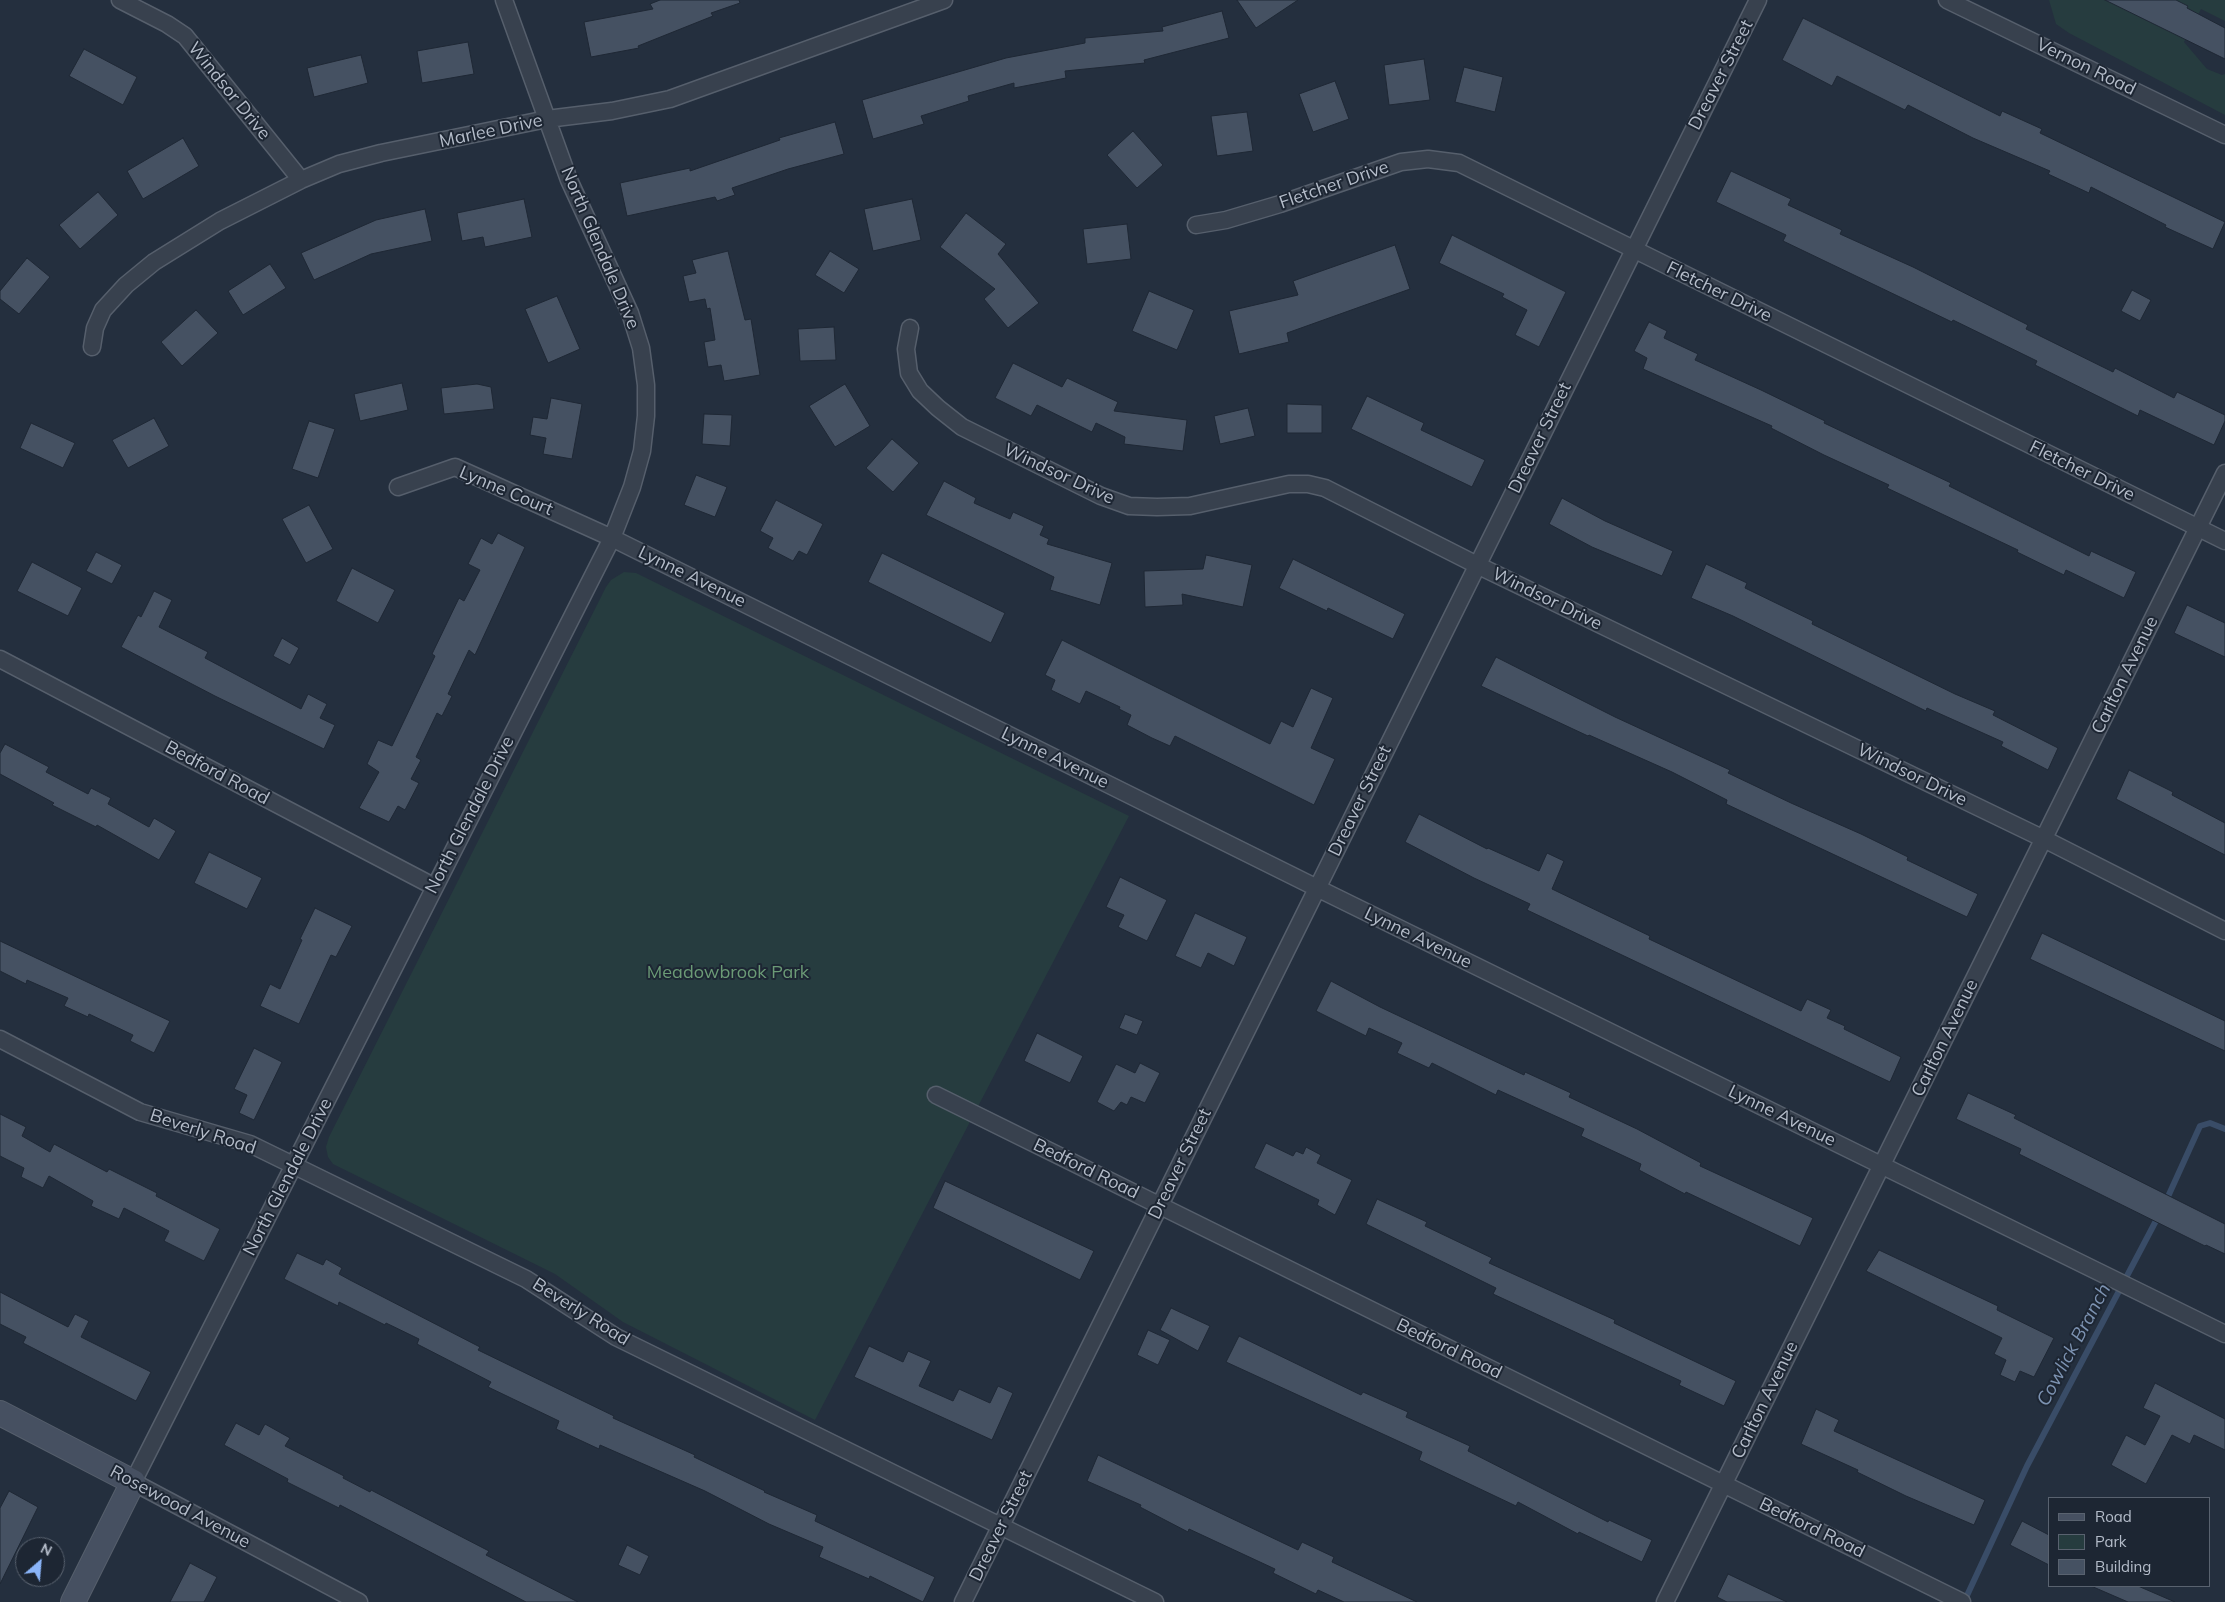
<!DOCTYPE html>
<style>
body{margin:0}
#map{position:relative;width:2225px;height:1602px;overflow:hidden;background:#242f3e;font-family:Mulish,sans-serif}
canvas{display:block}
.legend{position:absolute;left:2048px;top:1497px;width:162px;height:90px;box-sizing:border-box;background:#1d2633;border:1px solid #59626f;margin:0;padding:6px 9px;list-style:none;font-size:15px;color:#b4bcc9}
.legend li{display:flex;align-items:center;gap:10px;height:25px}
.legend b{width:25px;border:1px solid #59626f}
.north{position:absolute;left:15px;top:1537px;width:50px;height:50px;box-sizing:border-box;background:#1d2633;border:1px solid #59626f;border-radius:50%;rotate:27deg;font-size:14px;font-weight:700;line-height:20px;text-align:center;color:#b4bcc9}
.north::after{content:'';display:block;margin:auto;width:18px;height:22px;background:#8ab4f8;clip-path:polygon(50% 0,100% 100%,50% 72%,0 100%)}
</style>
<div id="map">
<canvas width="2225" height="1602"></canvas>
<ul class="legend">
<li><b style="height:6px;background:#465061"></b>Road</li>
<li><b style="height:14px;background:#263c3f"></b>Park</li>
<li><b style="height:14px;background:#455162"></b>Building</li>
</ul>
<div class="north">N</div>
</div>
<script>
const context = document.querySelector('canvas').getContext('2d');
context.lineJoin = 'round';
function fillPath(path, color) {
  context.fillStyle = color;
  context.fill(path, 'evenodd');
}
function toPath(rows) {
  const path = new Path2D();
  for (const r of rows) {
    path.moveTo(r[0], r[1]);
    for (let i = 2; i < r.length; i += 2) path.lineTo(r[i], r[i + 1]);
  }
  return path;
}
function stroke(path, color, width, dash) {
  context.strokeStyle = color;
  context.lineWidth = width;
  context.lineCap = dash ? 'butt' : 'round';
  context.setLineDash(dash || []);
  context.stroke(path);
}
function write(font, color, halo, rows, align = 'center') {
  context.font = font + ' Mulish,sans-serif';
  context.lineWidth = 4;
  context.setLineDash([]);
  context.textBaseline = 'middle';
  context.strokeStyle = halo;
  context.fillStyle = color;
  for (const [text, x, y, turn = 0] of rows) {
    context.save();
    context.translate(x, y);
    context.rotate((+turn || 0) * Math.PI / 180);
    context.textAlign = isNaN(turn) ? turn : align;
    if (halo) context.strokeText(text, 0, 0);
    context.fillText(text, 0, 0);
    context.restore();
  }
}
const green = toPath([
 [2049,0,2225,0,2225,21,2201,9,2184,42,2207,69,2222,75,2225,74,2225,115,2069,33,2056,24],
 [624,572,636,573,1129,816,815,1420,623,1322,555,1274,333,1164,328,1157,326,1147,329,1137,606,587,611,580]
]);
const stream = toPath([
 [2166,1201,2200,1126,2210,1123,2225,1129],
 [1964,1602,2027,1466,2159,1215]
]);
const building = toPath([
 [660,0,739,0,740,3,711,13,713,16,638,46,639,48,591,57,584,22,653,9,650,4,660,0],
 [1237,0,1298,0,1256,28,1237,0],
 [2105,0,2176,0,2188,6,2187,8,2225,28,2225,59,2105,0],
 [1222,11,1229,38,1144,60,1145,63,1065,71,1066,78,1014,88,1014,83,968,96,969,101,921,116,924,124,873,139,862,100,1006,58,1085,43,1085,38,1163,31,1162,27,1222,11],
 [1803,18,2000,116,2002,111,2042,129,2040,133,2225,222,2213,249,2165,227,2166,225,2091,187,2089,193,2048,174,2050,171,1973,138,1908,105,1905,110,1837,76,1832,86,1782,60,1803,18],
 [468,42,474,74,422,83,417,51,468,42],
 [84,49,137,77,123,105,69,76,84,49],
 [361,55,368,83,314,97,307,68,361,55],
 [1424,59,1430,100,1389,105,1384,65,1424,59],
 [1464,67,1503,77,1495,112,1455,102,1464,67],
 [1335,81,1349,119,1313,132,1299,94,1335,81],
 [1247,112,1253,151,1217,156,1211,116,1247,112],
 [835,122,844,154,788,169,732,188,735,195,717,201,715,197,627,216,620,183,690,168,690,171,780,140,779,138,835,122],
 [1133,131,1163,165,1137,188,1107,155,1133,131],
 [183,138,199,166,143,199,127,171,183,138],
 [1731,171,1791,199,1788,205,1842,230,1840,234,1913,267,2028,325,2026,329,2113,372,2115,368,2174,398,2177,392,2225,415,2225,421,2214,445,2140,410,2138,416,2035,365,2037,361,1953,320,1952,322,1783,241,1786,235,1716,202,1731,171],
 [98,192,118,215,80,249,59,225,98,192],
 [524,199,532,237,485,247,483,237,462,241,457,213,524,199],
 [912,199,921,240,873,251,864,209,912,199],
 [425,209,432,241,371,254,314,280,301,253,376,220,425,209],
 [966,213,1006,244,998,254,1039,303,1008,328,984,299,995,289,940,247,966,213],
 [1127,224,1131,259,1087,264,1083,229,1127,224],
 [1452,235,1566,292,1539,347,1515,335,1527,310,1502,297,1504,294,1439,263,1452,235],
 [1395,245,1410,289,1287,333,1289,342,1239,354,1229,311,1298,295,1293,281,1395,245],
 [728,251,745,320,751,319,760,375,724,381,721,365,708,367,704,342,715,340,710,308,707,309,705,299,689,302,683,276,696,273,692,260,728,251],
 [830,251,859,269,844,293,815,275,830,251],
 [27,258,50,277,19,314,0,299,0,291,27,258],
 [270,264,286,288,243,315,228,291,270,264],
 [2132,290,2151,300,2140,321,2121,311,2132,290],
 [1149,291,1194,310,1177,350,1132,331,1149,291],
 [557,296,580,349,548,363,525,309,557,296],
 [196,310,218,333,182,366,161,342,196,310],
 [1649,322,1667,331,1664,338,1698,354,1695,360,1761,390,1825,421,1824,423,1951,483,1949,486,2089,556,2091,551,2136,572,2124,598,2066,570,2064,575,2017,552,2018,550,1887,488,1889,485,1824,455,1771,428,1772,426,1643,369,1647,358,1634,351,1649,322],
 [834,327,836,360,800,361,798,329,834,327],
 [1013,363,1062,387,1067,378,1118,402,1114,411,1187,420,1183,451,1124,444,1125,437,1096,423,1092,432,1037,405,1031,416,995,398,1013,363],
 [402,383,408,410,360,421,354,394,402,383],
 [477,384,491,387,494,409,444,414,441,388,477,384],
 [845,384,870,426,835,447,809,406,845,384],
 [1367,396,1424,423,1421,430,1485,460,1472,487,1351,429,1367,396],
 [551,398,582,404,572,459,543,454,546,438,530,435,533,417,547,419,551,398],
 [1287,404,1322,405,1322,433,1287,433,1287,404],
 [1248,408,1255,436,1220,444,1214,416,1248,408],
 [704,414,732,415,730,446,702,444,704,414],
 [154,418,169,446,128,468,112,440,154,418],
 [309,421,335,429,318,478,292,469,309,421],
 [31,423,75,443,63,468,20,448,31,423],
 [892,439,919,463,893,492,866,468,892,439],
 [696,475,727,487,715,517,684,505,696,475],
 [944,481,976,498,974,503,1010,519,1013,512,1044,526,1040,535,1049,539,1047,544,1112,563,1100,605,1050,590,1054,577,926,515,944,481],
 [1562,498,1605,521,1673,551,1662,576,1592,547,1549,524,1562,498],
 [776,500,823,524,807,555,799,551,793,561,768,548,773,538,760,531,776,500],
 [309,505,333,549,306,563,282,519,309,505],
 [498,533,525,547,475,655,469,650,448,694,452,696,442,716,437,713,416,757,421,760,411,779,419,783,405,810,398,806,389,822,359,808,379,772,367,764,378,740,392,746,435,656,432,654,459,598,464,601,480,570,468,564,481,538,492,544,498,533],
 [96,552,122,565,112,584,86,571,96,552],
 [882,553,1005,613,991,643,868,582,882,553],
 [1206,555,1252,565,1243,607,1182,594,1183,605,1145,607,1144,571,1203,569,1206,555],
 [1293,559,1405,614,1393,639,1328,608,1327,611,1279,588,1293,559],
 [32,562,82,588,68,616,17,591,32,562],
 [1706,564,1747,583,1745,588,1813,621,1812,624,1955,694,1995,711,1993,715,2058,748,2048,770,2001,746,2003,742,1927,708,1926,711,1733,616,1691,598,1706,564],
 [352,568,395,590,378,623,336,601,352,568],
 [154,591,172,600,159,627,208,652,205,658,301,709,308,694,327,704,320,718,335,725,324,749,215,696,121,647,138,615,141,617,154,591],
 [2187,605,2225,623,2225,657,2174,633,2187,605],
 [282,638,299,648,290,665,273,656,282,638],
 [1062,640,1270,744,1281,721,1293,727,1311,688,1333,698,1311,748,1335,759,1314,805,1175,736,1170,746,1152,738,1127,725,1131,715,1119,709,1120,707,1086,691,1080,704,1051,690,1055,680,1045,675,1062,640],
 [1496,657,1615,717,1730,770,1728,773,1791,803,1861,834,1908,857,1907,860,1978,894,1967,917,1726,804,1727,800,1672,772,1589,735,1588,736,1481,686,1496,657],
 [5,744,49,767,46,772,88,794,91,788,111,798,108,804,149,827,154,818,176,831,159,860,97,825,96,827,52,805,54,803,0,774,0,753,5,744],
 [2129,770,2173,792,2172,795,2225,823,2225,855,2116,799,2129,770],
 [1419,814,1487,849,1488,848,1539,871,1547,853,1564,861,1552,889,1650,936,1649,939,1801,1011,1807,999,1831,1010,1827,1018,1845,1026,1844,1029,1901,1057,1890,1082,1527,910,1530,904,1474,878,1405,842,1419,814],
 [209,852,262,878,247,909,194,883,209,852],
 [1120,877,1167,900,1147,941,1118,927,1124,915,1106,907,1120,877],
 [315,908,352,926,336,957,331,955,299,1024,260,1006,270,984,280,989,302,940,300,939,315,908],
 [1195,913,1247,937,1234,966,1208,953,1201,968,1175,956,1195,913],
 [2042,933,2225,1021,2225,1051,2030,959,2042,933],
 [0,941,170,1021,154,1053,130,1041,133,1035,89,1014,88,1017,64,1006,68,998,27,980,26,984,0,971,0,941],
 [1331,981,1380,1007,1524,1075,1525,1072,1571,1093,1569,1097,1637,1129,1701,1163,1700,1166,1813,1218,1800,1246,1686,1192,1685,1194,1639,1170,1641,1164,1581,1136,1584,1129,1498,1090,1496,1095,1432,1063,1429,1068,1397,1053,1402,1043,1369,1028,1366,1036,1316,1011,1331,981],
 [1125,1014,1143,1021,1137,1035,1119,1028,1125,1014],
 [1037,1033,1083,1056,1070,1083,1024,1061,1037,1033],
 [254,1048,282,1062,254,1120,239,1113,247,1095,234,1089,254,1048],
 [1140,1063,1160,1073,1145,1103,1131,1097,1127,1105,1121,1102,1114,1111,1097,1102,1116,1064,1135,1073,1140,1063],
 [1968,1093,2016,1115,2014,1118,2225,1224,2225,1254,2206,1245,2205,1246,2019,1154,2021,1149,1956,1119,1968,1093],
 [0,1114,26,1127,22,1136,50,1152,54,1144,107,1172,109,1169,157,1193,156,1196,220,1229,204,1261,164,1241,169,1231,124,1208,119,1219,91,1206,93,1201,49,1176,43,1188,21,1177,24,1168,0,1156,0,1114],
 [1266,1143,1293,1156,1296,1151,1303,1154,1306,1147,1321,1155,1317,1163,1352,1180,1335,1215,1317,1205,1319,1200,1254,1168,1266,1143],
 [945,1181,1094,1251,1080,1280,933,1208,945,1181],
 [1377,1199,1427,1222,1425,1226,1492,1258,1489,1263,1615,1320,1614,1323,1736,1381,1724,1406,1679,1385,1681,1381,1493,1294,1496,1288,1366,1224,1377,1199],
 [1879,1250,1998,1306,1997,1310,2054,1338,2034,1377,2020,1371,2015,1382,2000,1375,2006,1360,1994,1354,2002,1338,1866,1271,1879,1250],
 [297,1253,323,1265,326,1259,342,1268,339,1274,350,1280,480,1347,478,1350,614,1416,613,1418,695,1455,694,1457,765,1491,764,1492,817,1515,815,1521,935,1577,923,1602,870,1576,869,1579,819,1557,823,1547,769,1524,705,1491,600,1445,599,1449,556,1429,559,1421,488,1387,491,1382,417,1344,419,1339,386,1323,385,1325,339,1302,338,1306,284,1279,297,1253],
 [0,1292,68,1327,75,1314,89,1321,81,1337,151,1372,136,1401,23,1343,26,1337,0,1324,0,1292],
 [1171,1308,1210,1326,1198,1351,1160,1330,1171,1308],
 [1148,1330,1170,1340,1158,1365,1137,1355,1148,1330],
 [1239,1336,1361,1395,1363,1392,1408,1412,1406,1417,1470,1446,1468,1451,1608,1522,1609,1520,1652,1540,1642,1562,1579,1532,1578,1534,1518,1502,1516,1506,1419,1460,1422,1452,1226,1362,1239,1336],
 [869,1346,903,1362,908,1351,931,1361,919,1386,953,1401,959,1389,990,1403,998,1386,1013,1393,992,1440,854,1377,869,1346],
 [2155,1383,2225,1419,2225,1450,2194,1435,2190,1444,2172,1435,2146,1484,2111,1465,2126,1435,2145,1445,2160,1416,2143,1408,2155,1383],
 [1816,1409,1839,1420,1834,1431,1985,1500,1974,1525,1906,1496,1857,1472,1858,1470,1801,1444,1816,1409],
 [236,1423,259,1435,265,1424,290,1438,285,1446,344,1476,343,1478,370,1492,371,1490,489,1551,486,1555,578,1602,526,1602,340,1505,339,1508,287,1482,288,1479,224,1445,236,1423],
 [1098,1455,1298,1550,1302,1542,1334,1557,1332,1562,1417,1602,1344,1602,1318,1590,1316,1594,1273,1573,1275,1569,1189,1529,1188,1532,1140,1507,1141,1505,1087,1481,1098,1455],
 [9,1491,38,1507,0,1584,0,1508,9,1491],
 [2022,1521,2049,1535,2049,1565,2010,1545,2022,1521],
 [627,1545,649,1556,640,1575,618,1565,627,1545],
 [190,1563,217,1577,204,1602,170,1602,190,1563],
 [1728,1574,1787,1602,1727,1602,1717,1597,1728,1574],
 [2091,1586,2138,1586,2175,1602,2128,1602,2091,1586]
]);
const street = toPath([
 [120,0,167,24,185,36,301,180],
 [1947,0,2225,135],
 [1196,225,1226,220,1280,204,1401,162,1428,159,1459,163,2225,541],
 [910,328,906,349,909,373,920,391,938,408,962,427,1101,496,1129,506,1157,507,1190,506,1289,484,1308,484,1325,488,1477,565,2044,839,2225,931],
 [92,347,95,328,103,310,126,285,154,262,220,221,301,180,339,164,381,153,547,119,612,111,670,99,944,0],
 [398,487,455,467,612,538,1317,888,2225,1334],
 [0,659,433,886],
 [0,1039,140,1112,250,1144,526,1279,616,1337,1155,1602],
 [936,1095,1962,1602],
 [359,1602,133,1482,612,538,632,487,642,451,646,416,646,385,641,348,630,313,569,180,504,0],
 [963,1602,1758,0],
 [1665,1602,2225,473]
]);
const secondary = toPath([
 [0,1413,133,1482,73,1602]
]);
const streetNames = [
 ["Vernon Road",2086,67,26],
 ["Dreaver Street",1721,75,-63],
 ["Windsor Drive",229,91,51],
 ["Marlee Drive",491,131,-12],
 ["Fletcher Drive",1334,185,-19],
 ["North Glendale Drive",600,248,67],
 ["Fletcher Drive",1719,292,26],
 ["Dreaver Street",1540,438,-64],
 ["Fletcher Drive",2082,471,26],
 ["Windsor Drive",1059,474,25],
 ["Lynne Court",506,491,23],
 ["Lynne Avenue",692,577,26],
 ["Windsor Drive",1547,599,26],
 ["Carlton Avenue",2125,675,-64],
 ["Lynne Avenue",1055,758,26],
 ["Bedford Road",217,773,28],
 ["Windsor Drive",1912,775,26],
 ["Dreaver Street",1360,801,-64],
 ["North Glendale Drive",470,815,-63],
 ["Lynne Avenue",1418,938,26],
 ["Carlton Avenue",1945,1038,-64],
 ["Lynne Avenue",1782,1116,26],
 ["Beverly Road",203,1132,18],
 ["Dreaver Street",1180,1164,-64],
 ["Bedford Road",1086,1169,26],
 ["North Glendale Drive",288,1177,-63],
 ["Beverly Road",581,1312,32],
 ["Bedford Road",1449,1349,26],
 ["Carlton Avenue",1765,1400,-64],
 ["Rosewood Avenue",180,1507,28],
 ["Dreaver Street",1001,1526,-64],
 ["Bedford Road",1812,1528,26]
];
const parkNames = [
 ["Meadowbrook Park",728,973]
];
const waterNames = [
 ["Cowlick Branch",2074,1345,-62]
];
fillPath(green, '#263c3f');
stroke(stream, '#394c67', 6);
fillPath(building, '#455162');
stroke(building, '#1f2835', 1);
stroke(street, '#565f6c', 19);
stroke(secondary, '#565f6c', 26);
stroke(street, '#38414e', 16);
stroke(secondary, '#465061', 24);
write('18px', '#b4bcc9', '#1d2633', streetNames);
write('18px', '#6b9a76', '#1d2633', parkNames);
write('italic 19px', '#7c92b1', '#1d2633', waterNames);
</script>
